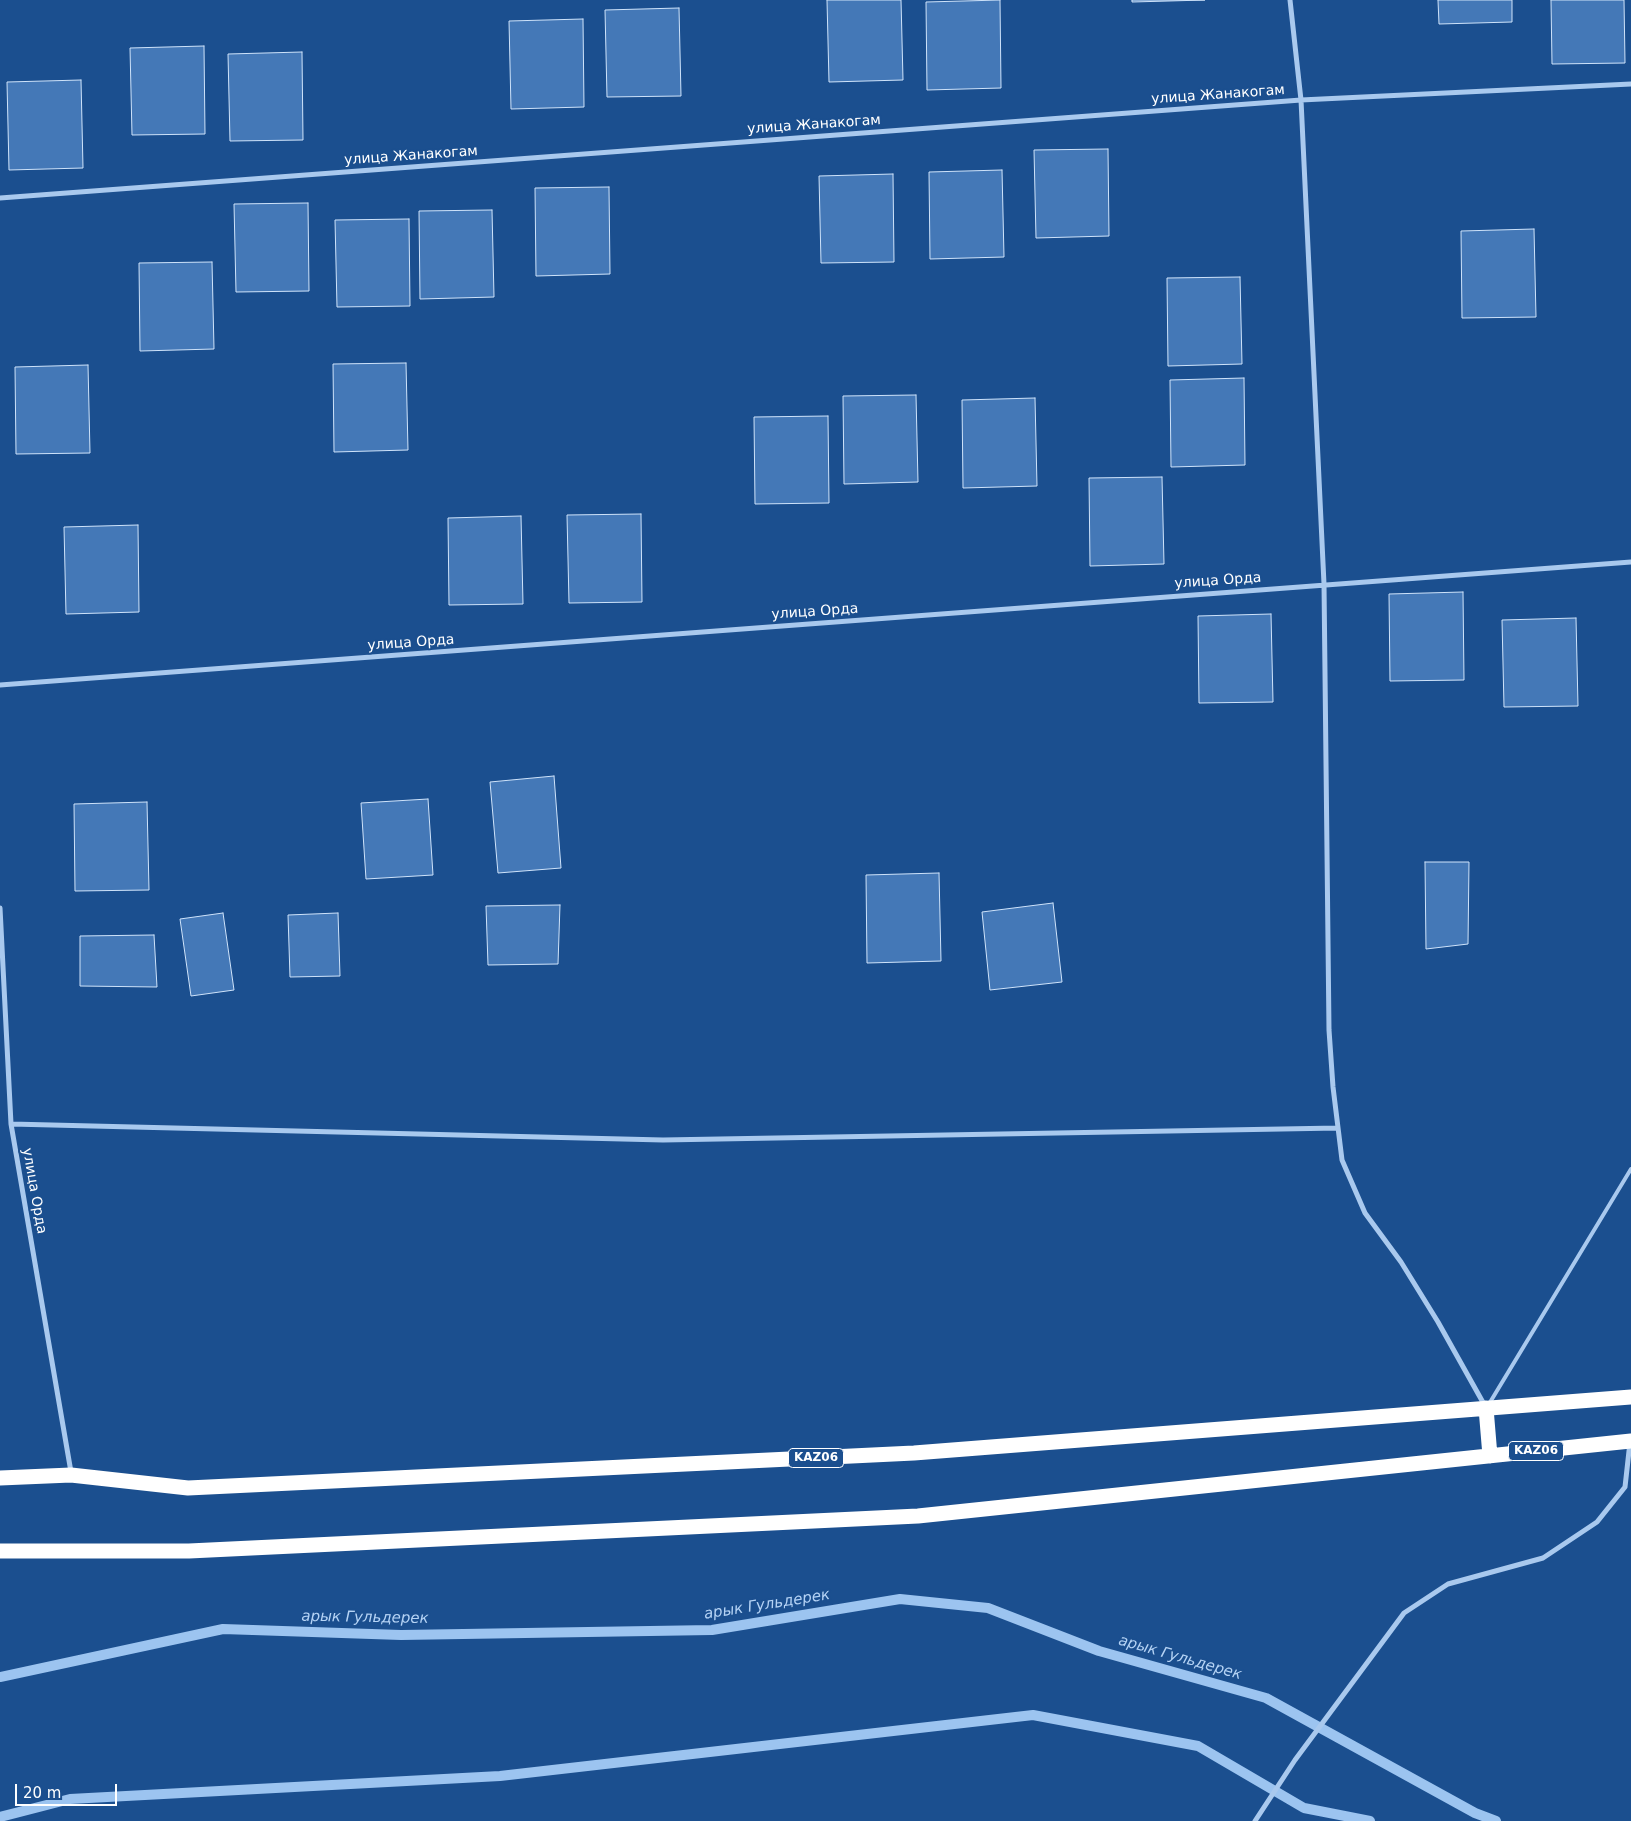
<!DOCTYPE html>
<meta charset="utf-8">
<style>
body{margin:0}
#map{position:relative;width:1631px;height:1821px;overflow:hidden;background:#1b4f8f;font-family:"DejaVu Sans",sans-serif}
canvas{display:block}
.scale{position:absolute;left:15px;top:1784px;width:102px;height:22px;box-sizing:border-box;border:2px solid #fff;border-top:0;padding-left:6px;font-size:15px;line-height:18px;white-space:nowrap;color:#fff;-webkit-text-stroke:4px #1b4f8f;paint-order:stroke}
</style>
<div id="map">
<canvas width="1631" height="1821"></canvas>
<div class="scale">20 m</div>
</div>
<script>
const context = document.querySelector('canvas').getContext('2d');
context.lineJoin = 'round';
function toPath(rows) {
  const path = new Path2D();
  for (const r of rows) {
    path.moveTo(r[0], r[1]);
    for (let i = 2; i < r.length; i += 2) path.lineTo(r[i], r[i + 1]);
  }
  return path;
}
function stroke(path, color, width, dash) {
  context.strokeStyle = color;
  context.lineWidth = width;
  context.lineCap = dash ? 'butt' : 'round';
  context.setLineDash(dash || []);
  context.stroke(path);
}
function fillPath(path, color) {
  context.fillStyle = color;
  context.fill(path, 'evenodd');
}
function write(font, color, halo, rows, align = 'center') {
  context.font = font + ' "DejaVu Sans",sans-serif';
  context.lineWidth = 4;
  context.setLineDash([]);
  context.textBaseline = 'middle';
  context.strokeStyle = halo;
  context.fillStyle = color;
  for (const [text, x, y, turn = 0] of rows) {
    context.save();
    context.translate(x, y);
    context.rotate((+turn || 0) * Math.PI / 180);
    context.textAlign = isNaN(turn) ? turn : align;
    if (halo) context.strokeText(text, 0, 0);
    context.fillText(text, 0, 0);
    context.restore();
  }
}
const stream = toPath([
 [0,1677,223,1629,401,1635,712,1630,900,1599,988,1608,1099,1651,1266,1698,1475,1813,1496,1821],
 [0,1817,70,1799,500,1776,1033,1715,1198,1746,1304,1808,1370,1821]
]);
const building = toPath([
 [827,0,901,0,903,80,829,82,827,0],
 [1000,0,1001,88,927,90,926,2,1000,0],
 [1132,0,1205,0,1132,2,1132,0],
 [1438,0,1512,0,1512,22,1439,24,1438,0],
 [1551,0,1624,0,1625,63,1552,64,1551,0],
 [679,8,681,96,607,97,605,10,679,8],
 [583,19,584,107,511,109,509,21,583,19],
 [204,46,205,134,132,135,130,48,204,46],
 [302,52,303,140,230,141,228,54,302,52],
 [81,80,83,168,9,170,7,82,81,80],
 [1108,149,1109,236,1036,238,1034,150,1108,149],
 [1002,170,1004,257,930,259,929,172,1002,170],
 [893,174,894,262,821,263,819,176,893,174],
 [609,187,610,274,536,276,535,188,609,187],
 [308,203,309,291,236,292,234,204,308,203],
 [492,210,494,297,420,299,419,211,492,210],
 [409,219,410,306,337,307,335,220,409,219],
 [1534,229,1536,317,1462,318,1461,231,1534,229],
 [212,262,214,349,140,351,139,263,212,262],
 [1240,277,1242,364,1168,366,1167,278,1240,277],
 [406,363,408,450,334,452,333,364,406,363],
 [88,365,90,453,16,454,15,367,88,365],
 [1244,378,1245,465,1171,467,1170,380,1244,378],
 [916,395,918,482,844,484,843,396,916,395],
 [1035,398,1037,486,963,488,962,400,1035,398],
 [828,416,829,503,755,504,754,417,828,416],
 [1162,477,1164,564,1090,566,1089,478,1162,477],
 [641,514,642,602,569,603,567,515,641,514],
 [521,516,523,604,449,605,448,518,521,516],
 [138,525,139,612,66,614,64,527,138,525],
 [1463,592,1464,680,1390,681,1389,594,1463,592],
 [1271,614,1273,702,1199,703,1198,616,1271,614],
 [1576,618,1578,706,1504,707,1502,620,1576,618],
 [554,776,561,868,498,873,490,782,554,776],
 [428,799,433,875,366,879,361,803,428,799],
 [147,802,149,890,75,891,74,804,147,802],
 [1425,862,1469,862,1468,944,1426,949,1425,862],
 [939,873,941,961,867,963,866,875,939,873],
 [1053,903,1062,982,990,990,982,912,1053,903],
 [560,905,558,964,488,965,486,906,560,905],
 [223,913,234,990,191,996,180,919,223,913],
 [338,913,340,976,290,977,288,915,338,913],
 [154,935,157,987,80,986,80,936,154,935]
]);
const lane = toPath([
 [1489,1404,1631,1169]
]);
const street = toPath([
 [1290,0,1301,100,1324,584,1329,1030,1333,1087,1342,1160,1365,1213,1401,1262,1438,1322,1485,1406],
 [0,198,1301,100,1631,84],
 [0,685,1631,562],
 [0,908,11,1124,71,1472],
 [11,1124,663,1140,1338,1128],
 [1255,1821,1295,1760,1404,1613,1448,1584,1543,1558,1597,1522,1625,1487,1630,1442]
]);
const highway = toPath([
 [1486,1408,1490,1456],
 [0,1478,71,1475,188,1488,914,1453,1631,1397],
 [0,1551,189,1551,918,1516,1631,1441]
]);
const shields = [
 [1536,1451,55],
 [816,1458,55]
];
const shieldNames = [
 ["KАZ06",1536,1451],
 ["KАZ06",816,1458]
];
const streetNames = [
 ["улица Жанакогам",1218,95,-4],
 ["улица Жанакогам",814,125,-4],
 ["улица Жанакогам",411,156,-4],
 ["улица Орда",1218,581,-4],
 ["улица Орда",815,612,-4],
 ["улица Орда",411,643,-4],
 ["улица Орда",34,1191,80]
];
const waterNames = [
 ["арык Гульдерек",767,1605,-9],
 ["арык Гульдерек",365,1618,1],
 ["арык Гульдерек",1180,1658,16]
];
stroke(stream, '#9cc4f0', 10);
fillPath(building, '#4478b7');
stroke(building, '#cfe3fa', 1);
stroke(lane, '#a9c9ee', 4);
stroke(street, '#a9c9ee', 5);
stroke(highway, '#fff', 15);
for (const [x, y, w] of shields) {
  const box = new Path2D();
  box.roundRect(x - w / 2, y - 9.5, w, 19, 4);
  context.fillStyle = '#1b4f8f';
  context.fill(box);
  stroke(box, '#fff', 1);
}
write('bold 12px', '#fff', null, shieldNames);
write('14px', '#fff', '#1b4f8f', streetNames);
write('italic 15px', '#b5d3f5', '#1b4f8f', waterNames);
</script>
